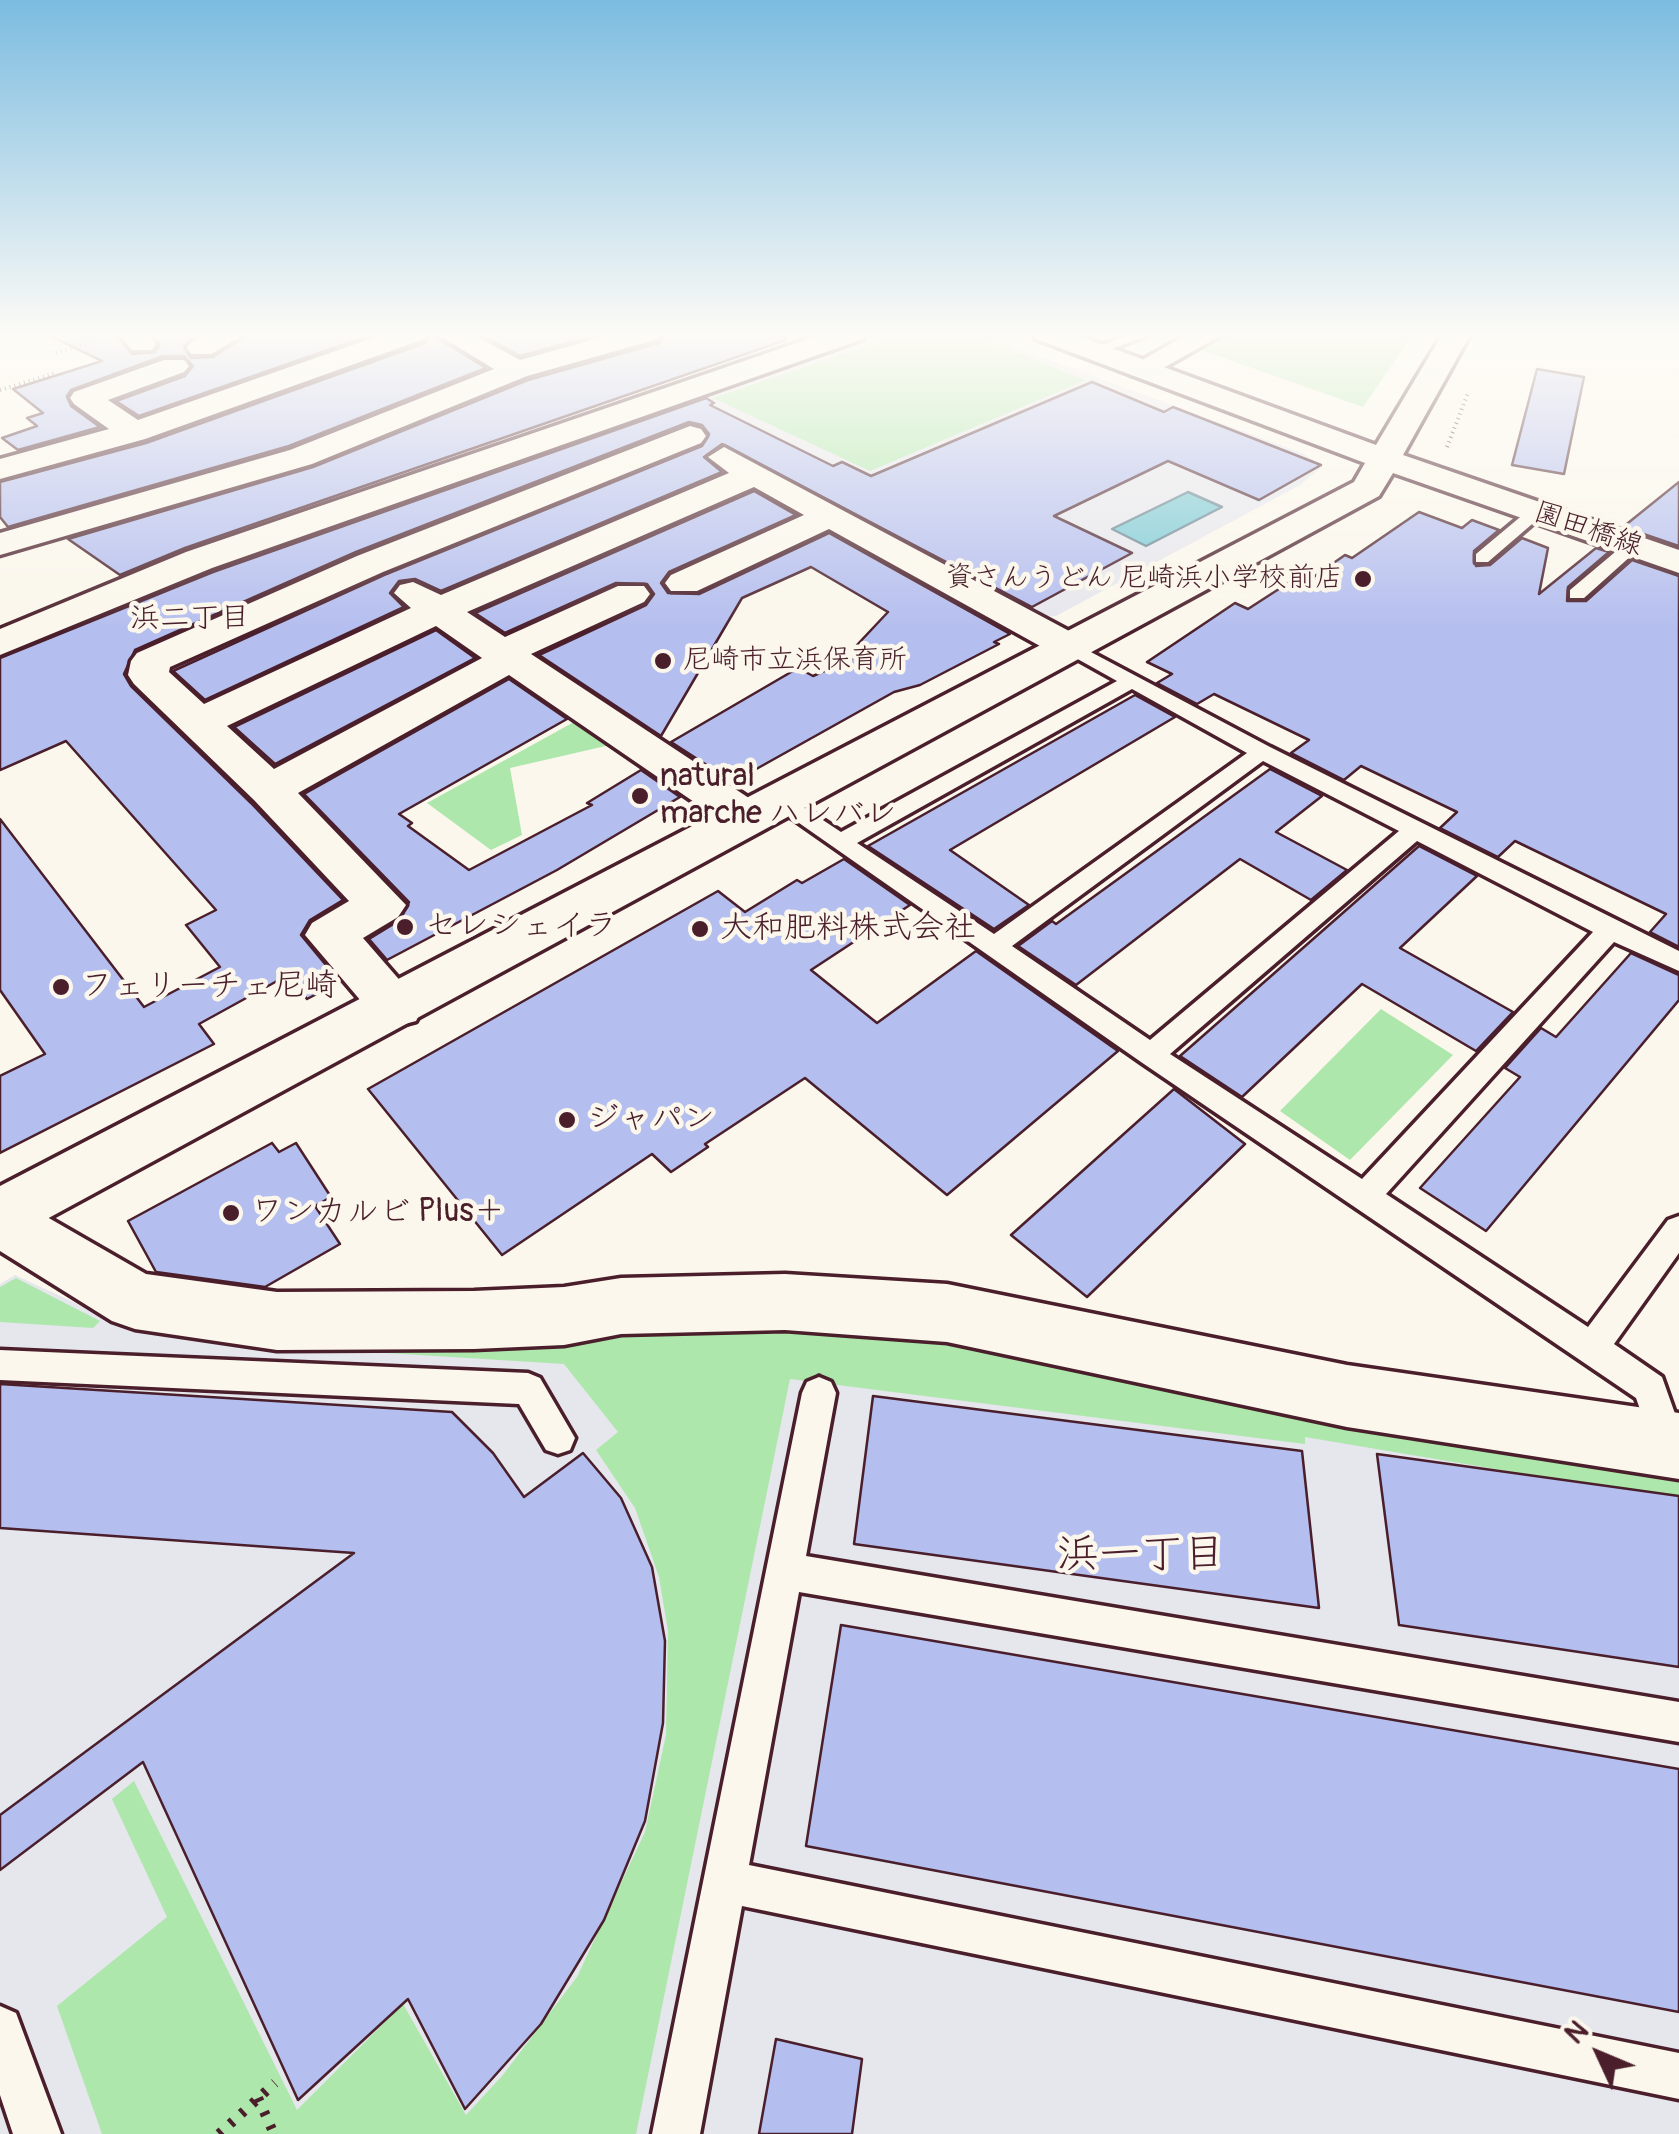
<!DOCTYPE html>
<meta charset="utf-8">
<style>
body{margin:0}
#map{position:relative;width:1679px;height:2134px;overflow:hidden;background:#fbf7ec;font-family:Pangolin,sans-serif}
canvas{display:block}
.north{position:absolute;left:1549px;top:2004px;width:100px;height:100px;-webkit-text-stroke:8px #fbf7ec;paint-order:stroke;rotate:314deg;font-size:28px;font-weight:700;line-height:40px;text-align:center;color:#4a1f2b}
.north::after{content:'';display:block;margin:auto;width:35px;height:45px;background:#4a1f2b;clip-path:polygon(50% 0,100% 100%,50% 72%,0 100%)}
</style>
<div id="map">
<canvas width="1679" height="2134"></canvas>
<div class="north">N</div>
</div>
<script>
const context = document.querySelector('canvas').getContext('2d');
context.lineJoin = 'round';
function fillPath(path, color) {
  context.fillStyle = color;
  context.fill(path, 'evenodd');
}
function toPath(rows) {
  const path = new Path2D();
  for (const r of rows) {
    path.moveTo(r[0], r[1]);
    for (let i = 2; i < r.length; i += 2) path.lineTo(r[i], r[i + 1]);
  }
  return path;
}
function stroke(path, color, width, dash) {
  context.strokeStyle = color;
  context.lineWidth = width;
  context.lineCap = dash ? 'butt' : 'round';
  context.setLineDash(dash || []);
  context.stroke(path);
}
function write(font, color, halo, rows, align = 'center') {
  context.font = font + ' Pangolin,"Klee One",sans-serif';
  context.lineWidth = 9;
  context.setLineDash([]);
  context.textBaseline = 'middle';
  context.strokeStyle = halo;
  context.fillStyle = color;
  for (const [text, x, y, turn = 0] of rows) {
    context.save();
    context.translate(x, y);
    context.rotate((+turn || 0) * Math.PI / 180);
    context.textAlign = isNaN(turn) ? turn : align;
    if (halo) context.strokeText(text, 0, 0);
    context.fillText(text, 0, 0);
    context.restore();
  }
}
const built = toPath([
 [876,333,977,333,1302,453,1323,466,1300,485,1056,616,1041,617,651,407],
 [15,1275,112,1320,568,1339,1679,1471,1679,2134,0,2134,0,1284]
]);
const green = toPath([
 [905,333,967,333,1086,380,870,471,713,398],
 [1226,333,1414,333,1363,407,1198,349],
 [574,722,610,745,510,768,522,835,491,850,427,803],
 [1381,1009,1453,1055,1350,1160,1280,1111],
 [16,1278,100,1321,93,1328,0,1322,0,1287],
 [642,1320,945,1328,1679,1471,1679,1500,1305,1437,1305,1444,790,1379,636,2134,102,2134,57,2006,167,1917,112,1799,134,1781,297,2110,403,2004,466,2115,503,2075,577,1977,645,1832,666,1735,668,1631,659,1577,635,1508,596,1450,618,1432,564,1364,273,1346]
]);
const water = toPath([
 [1188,492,1222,507,1146,546,1112,529,1188,492]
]);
const building = toPath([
 [44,333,114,333,132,354,155,352,160,344,152,333,202,333,184,346,191,358,213,357,250,333,376,333,139,416,116,401,185,376,193,366,184,356,163,356,71,390,67,396,71,406,100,427,18,450,2,438,37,426,27,418,43,413,13,389,102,361,44,333],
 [478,333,603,333,520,356,478,333],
 [666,333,784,333,786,340,185,548,120,575,68,539,313,467,528,380,659,343,666,333],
 [431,334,486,368,289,446,8,527,0,517,0,482,146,443,425,343,431,334],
 [1537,369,1584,377,1564,474,1512,465,1537,369],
 [1092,382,1164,412,1173,407,1321,465,1259,500,1168,461,1054,516,1132,553,1032,607,722,444,704,457,722,472,441,591,415,579,399,581,390,593,404,607,205,700,173,671,384,575,702,446,709,434,702,425,689,422,356,552,135,650,124,674,131,686,251,803,343,900,310,920,301,935,340,982,307,999,288,975,199,1024,214,1044,0,1153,0,1076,45,1054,0,990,0,819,144,1007,220,967,186,925,216,910,66,741,0,770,0,658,213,572,706,398,714,403,710,405,833,466,842,462,871,476,1092,382],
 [1679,482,1679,546,1623,527,1679,482],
 [754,491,796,515,669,572,661,583,668,593,699,594,829,533,1010,634,994,642,999,644,920,685,894,692,733,782,671,742,798,668,813,676,852,659,857,645,888,612,811,567,742,598,661,736,539,655,646,605,654,594,647,584,616,583,505,633,475,613,754,491],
 [1419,512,1462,528,1472,520,1499,530,1474,551,1476,566,1490,565,1522,538,1548,548,1539,594,1596,548,1609,552,1568,587,1567,601,1586,601,1632,560,1679,576,1679,947,1650,932,1666,914,1515,841,1498,857,1440,828,1457,812,1361,766,1344,780,1291,753,1309,740,1214,694,1197,704,1157,683,1172,674,1147,662,1235,603,1248,609,1302,574,1312,578,1345,555,1352,558,1419,512],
 [436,630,475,658,275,764,234,727,436,630],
 [509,679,567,719,399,814,412,823,408,826,469,870,592,805,587,803,641,770,680,797,557,870,387,960,369,939,400,920,409,902,304,794,509,679],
 [1135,695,1175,717,950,850,1029,905,994,929,868,846,1135,695],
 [1270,769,1322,796,1276,832,1347,870,1311,900,1240,859,1076,985,1018,946,1052,921,1056,924,1270,769],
 [1419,846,1477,876,1400,948,1513,1012,1476,1051,1362,984,1242,1097,1180,1056,1419,846],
 [844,859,910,905,811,970,877,1023,976,951,1118,1051,947,1195,805,1078,705,1144,708,1147,671,1172,652,1154,502,1255,368,1089,718,891,745,912,797,880,802,883,844,859],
 [1631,953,1679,975,1679,1000,1486,1231,1420,1188,1520,1077,1505,1068,1541,1028,1556,1037,1631,953],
 [1174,1089,1245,1144,1087,1297,1011,1235,1174,1089],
 [272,1143,279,1152,296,1143,331,1197,315,1206,340,1244,265,1287,156,1272,128,1221,272,1143],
 [0,1384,452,1412,493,1453,524,1497,583,1453,621,1498,652,1567,665,1641,663,1723,645,1821,604,1920,541,2024,465,2109,408,1999,298,2100,143,1762,0,1870,0,1815,354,1553,0,1528,0,1384],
 [873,1396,1302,1451,1319,1608,854,1544,873,1396],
 [1377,1454,1679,1496,1679,1667,1399,1625,1377,1454],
 [841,1625,1679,1769,1679,2012,806,1846,841,1625],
 [776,2039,862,2059,852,2134,759,2134,776,2039]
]);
const pathFar1 = toPath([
 [56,353,98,340],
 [0,390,56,373],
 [1447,447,1468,393]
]);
const path = toPath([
 [258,2098,274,2134],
 [219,2134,275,2083]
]);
const lane = toPath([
 [1133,333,1153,333,1099,354,1087,351,1133,333],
 [1531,508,1546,512,1488,562,1476,562,1476,554,1531,508],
 [1627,542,1642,546,1584,598,1570,598,1570,590,1627,542],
 [1072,642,1270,747,1679,951,1679,971,1614,942,1386,1194,1588,1327,1668,1220,1679,1216,1679,1253,1614,1344,1662,1377,1679,1425,1679,1455,1668,1460,1656,1455,1636,1398,1141,1062,769,802,772,797,788,797,841,832,1117,681,1065,652,1065,644,1072,642],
 [1132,689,1247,753,994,934,857,843,1132,689],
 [1263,761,1399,831,1150,1040,1012,946,1263,761],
 [1417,841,1593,932,1362,1179,1170,1054,1417,841],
 [0,1350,528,1373,540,1378,575,1438,570,1450,558,1454,546,1450,519,1404,0,1380,0,1350],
 [819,1377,831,1382,836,1393,806,1556,1679,1702,1679,1742,799,1592,749,1865,1679,2053,1679,2099,742,1906,700,2134,652,2134,802,1393,807,1382,819,1377],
 [0,2006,16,2013,61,2134,13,2134,0,2095,0,2006]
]);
const street = toPath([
 [118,333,147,333,156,344,152,350,132,350,118,333],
 [211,333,247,333,211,354,191,354,187,348,191,342,211,333],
 [387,333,428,333,424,339,145,439,0,479,0,459,109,429,74,404,70,398,74,392,164,360,184,360,189,366,184,372,108,400,138,420,387,333],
 [435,333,470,333,520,360,617,333,662,333,658,339,527,376,312,464,0,555,0,533,290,450,494,369,435,333],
 [826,333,867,333,863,339,212,568,0,655,0,629,186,552,826,333],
 [1190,333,1225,333,1151,375,1131,375,1126,369,1190,333],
 [690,426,701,429,706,436,701,443,383,572,170,667,169,672,204,704,411,608,394,593,400,585,413,582,441,595,729,473,708,457,724,447,1086,640,1092,648,1086,656,1072,660,1058,656,829,529,697,591,671,591,665,583,671,575,804,515,754,487,467,612,505,637,618,586,644,586,650,594,644,602,531,654,764,808,771,818,764,828,748,833,732,828,509,675,298,793,406,905,398,917,363,938,423,1007,416,1021,397,1026,378,1021,305,935,312,923,349,901,254,800,134,684,128,675,131,661,137,653,357,556,690,426],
 [436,626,482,658,274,769,227,726,436,626],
 [0,1194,21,1202,146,1274,277,1292,474,1291,564,1287,621,1278,785,1274,947,1284,1347,1365,1679,1413,1679,1479,1347,1427,947,1342,785,1330,621,1334,564,1345,474,1349,277,1350,135,1329,112,1321,0,1251,0,1194]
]);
const secondary = toPath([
 [1032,333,1071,333,1376,445,1443,333,1471,333,1403,455,1679,550,1679,573,1393,473,1379,496,21,1233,0,1240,0,1186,1354,482,1365,463,1036,339,1032,333]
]);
const markers = [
 [1363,579,10,"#4a1f2b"],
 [663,661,10,"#4a1f2b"],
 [640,796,10,"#4a1f2b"],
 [405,927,10,"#4a1f2b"],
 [700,929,10,"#4a1f2b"],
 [61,987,10,"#4a1f2b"],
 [567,1120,10,"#4a1f2b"],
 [231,1213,10,"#4a1f2b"]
];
const farStreetnames = [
 ["園田橋線",1588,530,19]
];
const farPoinames = [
 ["資さんうどん 尼崎浜小学校前店",1343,579],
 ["尼崎市立浜保育所",683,661,"left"]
];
const farNeighbourhoodnames = [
 ["浜二丁目",190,619]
];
const poiNames = [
 ["natural",660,778],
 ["marche ハレバレ",660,815],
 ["セレシェイラ",425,927],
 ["大和肥料株式会社",720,929],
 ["フェリーチェ尼崎",81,987],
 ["ジャパン",587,1120],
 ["ワンカルビ Plus＋",251,1213]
];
const nearNeighbourhoodnames = [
 ["浜一丁目",1141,1556]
];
fillPath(built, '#e6e6ed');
fillPath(green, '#ade7ac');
fillPath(water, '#79c9d5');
stroke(water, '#668591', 2.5);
fillPath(building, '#b4beef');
stroke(building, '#4a1f2b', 2.5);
stroke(lane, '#4a1f2b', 7);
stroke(street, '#4a1f2b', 7);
stroke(secondary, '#4a1f2b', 7);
stroke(pathFar1, '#4a1f2b', 4, [1, 4]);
stroke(path, '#4a1f2b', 10, [4, 11]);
fillPath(lane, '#fbf7ec');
fillPath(street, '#fbf7ec');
fillPath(secondary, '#fbf7ec');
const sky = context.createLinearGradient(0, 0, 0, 632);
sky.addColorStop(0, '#7bbce0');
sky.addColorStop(0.53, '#fdfbf6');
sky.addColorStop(1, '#fdfbf600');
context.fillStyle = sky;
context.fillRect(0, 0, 1679, 632);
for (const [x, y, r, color] of markers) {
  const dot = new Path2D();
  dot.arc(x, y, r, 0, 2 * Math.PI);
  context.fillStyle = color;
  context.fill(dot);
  stroke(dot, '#fbf7ec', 4);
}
write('28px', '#4a1f2b', '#fbf7ec', farStreetnames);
write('28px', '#4a1f2b', '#fbf7ec', farPoinames, 'right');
write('30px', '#4a1f2b', '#fbf7ec', farNeighbourhoodnames);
write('32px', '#4a1f2b', '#fbf7ec', poiNames, 'left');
write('42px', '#4a1f2b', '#fbf7ec', nearNeighbourhoodnames);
</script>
